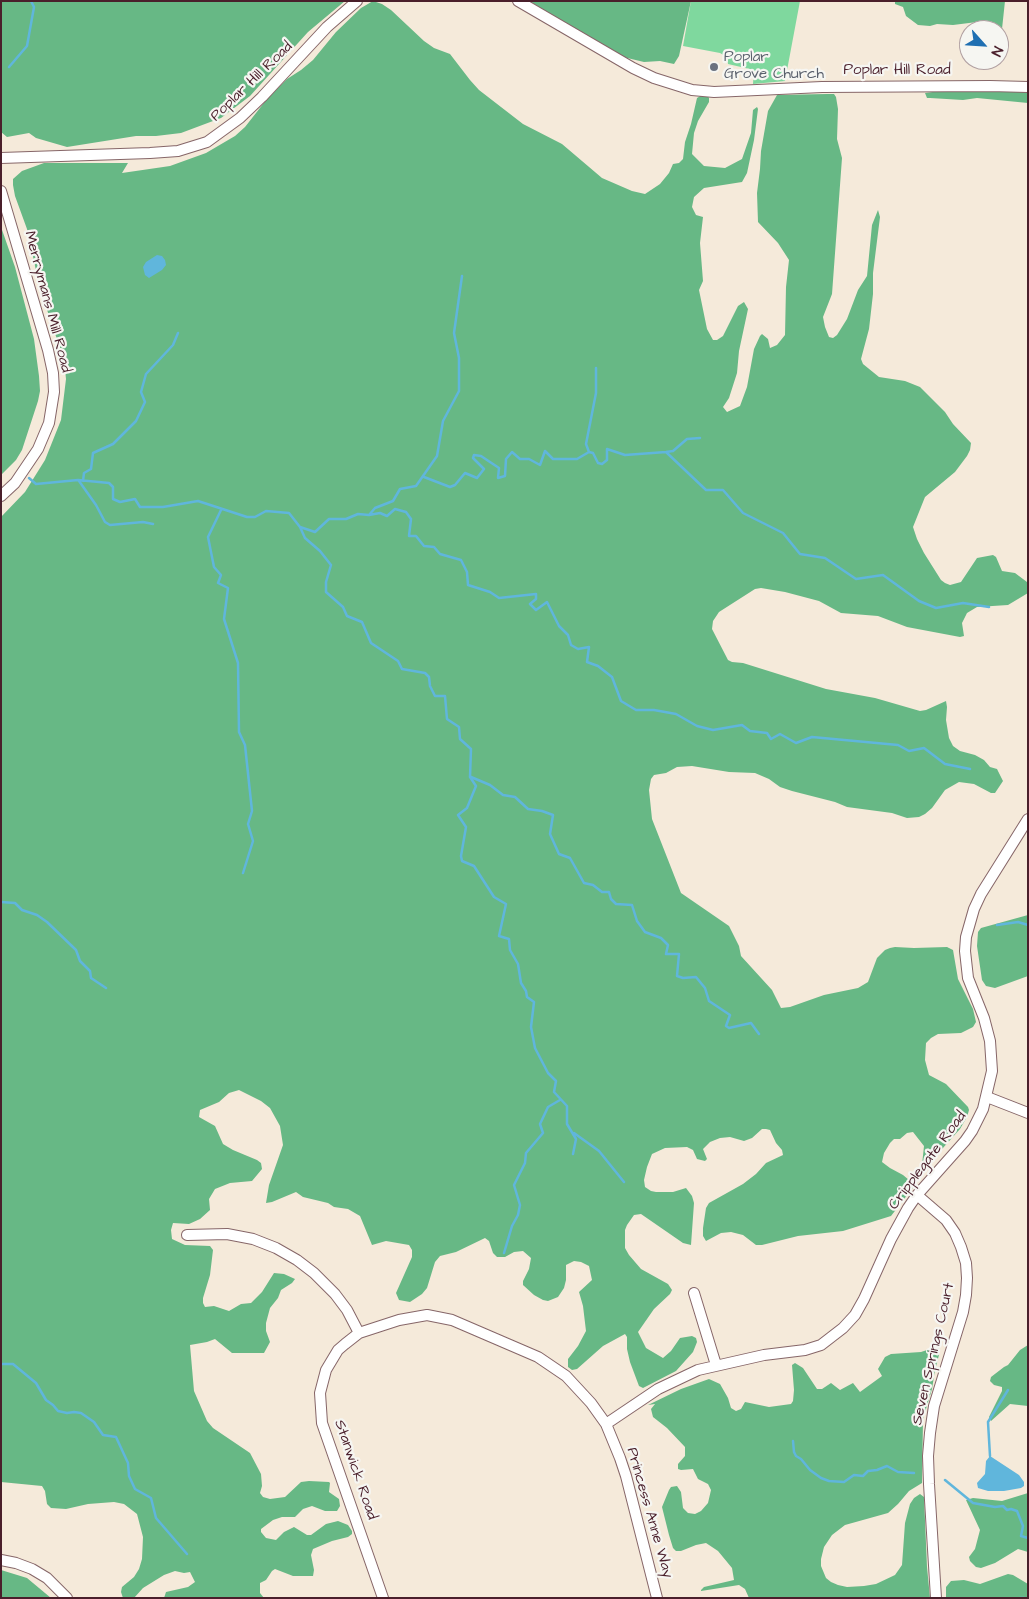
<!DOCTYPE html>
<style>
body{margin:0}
#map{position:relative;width:1029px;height:1599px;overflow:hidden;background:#f5eada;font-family:"Architects Daughter",sans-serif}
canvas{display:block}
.frame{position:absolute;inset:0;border:2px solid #4a1f2b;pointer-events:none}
.north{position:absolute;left:959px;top:20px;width:50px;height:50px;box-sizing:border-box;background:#f6f6f2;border:1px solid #b1a0a2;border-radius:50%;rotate:116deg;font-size:14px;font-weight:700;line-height:20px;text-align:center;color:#4a1f2b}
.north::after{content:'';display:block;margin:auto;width:18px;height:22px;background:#1f6fb2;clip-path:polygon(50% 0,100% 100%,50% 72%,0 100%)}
</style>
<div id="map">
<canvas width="1029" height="1599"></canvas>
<div class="frame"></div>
<div class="north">N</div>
</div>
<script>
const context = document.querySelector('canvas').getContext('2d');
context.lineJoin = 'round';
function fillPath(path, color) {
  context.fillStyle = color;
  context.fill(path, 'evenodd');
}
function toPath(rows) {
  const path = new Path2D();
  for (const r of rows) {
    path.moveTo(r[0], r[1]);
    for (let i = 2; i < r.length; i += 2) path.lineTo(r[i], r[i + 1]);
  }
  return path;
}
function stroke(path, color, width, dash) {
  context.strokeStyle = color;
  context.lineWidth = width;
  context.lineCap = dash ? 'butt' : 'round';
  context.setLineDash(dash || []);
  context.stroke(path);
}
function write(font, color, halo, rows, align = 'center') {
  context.font = font + ' "Architects Daughter",sans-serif';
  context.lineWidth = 4.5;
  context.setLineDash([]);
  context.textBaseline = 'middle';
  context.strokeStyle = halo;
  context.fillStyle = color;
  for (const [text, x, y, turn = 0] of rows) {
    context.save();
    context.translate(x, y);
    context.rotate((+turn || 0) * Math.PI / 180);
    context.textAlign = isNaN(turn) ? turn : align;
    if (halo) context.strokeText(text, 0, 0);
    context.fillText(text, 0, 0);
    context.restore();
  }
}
const green = toPath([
 [691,1,800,1,785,81,753,84,754,70,728,64,727,57,720,53,683,46]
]);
const forest = toPath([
 [1,1,345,1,308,32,250,96,221,118,181,133,156,136,136,136,67,147,36,138,29,133,7,137,1,132],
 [373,1,382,4,391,10,424,41,434,48,450,54,470,80,479,90,523,124,562,144,602,178,632,191,645,194,660,184,669,173,673,164,679,163,683,159,685,142,691,124,697,98,702,95,707,95,709,98,709,102,698,121,694,133,692,154,704,166,725,168,742,159,751,133,753,110,757,107,758,109,754,140,747,173,742,182,704,188,694,197,692,207,696,215,703,217,700,243,703,281,699,290,707,329,713,340,717,340,723,336,738,306,744,302,748,309,739,351,737,373,729,398,723,407,727,412,740,406,747,387,754,349,760,336,762,334,768,339,770,348,777,345,785,335,786,287,789,260,778,243,758,222,757,193,760,169,761,151,768,111,777,95,827,94,834,94,836,97,838,109,837,139,842,158,832,294,823,317,825,327,829,337,833,338,837,335,847,319,858,290,867,276,872,225,878,210,880,217,873,273,873,294,869,329,861,359,863,364,879,377,905,381,920,387,945,412,953,424,971,443,970,450,967,456,955,472,925,497,913,527,917,539,924,553,941,580,945,583,950,585,961,582,977,558,993,555,996,557,1002,571,1015,573,1027,582,1028,593,1008,605,977,607,967,613,962,623,964,636,960,637,907,627,878,616,841,613,819,601,785,592,761,588,755,589,719,612,713,621,712,629,728,660,732,662,743,663,826,689,875,698,920,711,926,710,946,701,947,707,946,720,949,738,953,746,960,751,975,755,984,760,990,767,997,769,1003,781,995,793,991,793,974,784,959,782,945,790,932,808,925,814,919,817,907,818,892,813,847,807,835,802,792,791,780,787,769,779,755,773,729,772,692,766,677,767,666,773,654,775,651,779,649,790,652,819,681,893,729,926,739,946,741,956,772,990,781,1008,790,1007,824,995,858,988,868,982,877,958,885,950,890,948,895,947,914,948,947,947,953,950,958,979,973,1009,976,1022,973,1027,961,1033,938,1034,931,1038,926,1043,925,1060,929,1075,946,1084,968,1107,969,1110,967,1117,960,1129,925,1168,922,1168,922,1165,924,1146,913,1132,907,1133,900,1139,894,1139,890,1143,884,1153,882,1162,890,1168,903,1175,915,1185,891,1216,843,1231,798,1236,762,1245,756,1245,743,1235,731,1232,721,1233,706,1241,703,1236,703,1228,706,1208,709,1203,743,1184,756,1174,766,1163,783,1155,782,1150,776,1143,770,1130,766,1129,762,1129,752,1138,744,1141,730,1137,720,1138,710,1142,703,1149,707,1159,705,1161,697,1159,693,1150,687,1147,665,1148,652,1154,647,1167,644,1180,645,1187,651,1191,656,1192,673,1192,686,1188,692,1196,694,1203,691,1245,683,1243,641,1214,634,1215,627,1225,625,1230,625,1248,629,1255,641,1269,668,1284,672,1290,670,1294,654,1309,638,1332,646,1348,663,1358,671,1351,680,1338,692,1336,696,1338,697,1342,693,1352,676,1371,643,1388,639,1386,630,1362,627,1349,627,1337,625,1334,603,1346,577,1369,572,1370,568,1367,568,1359,578,1346,586,1331,583,1306,579,1292,592,1280,589,1266,581,1262,574,1261,566,1265,566,1280,564,1288,558,1297,548,1301,543,1300,534,1295,523,1285,523,1281,529,1269,531,1258,523,1251,514,1252,505,1257,497,1257,493,1253,489,1241,485,1238,456,1252,440,1256,435,1262,427,1288,422,1294,410,1302,399,1300,396,1293,412,1257,412,1250,409,1245,386,1241,372,1245,360,1216,348,1209,334,1207,328,1203,303,1197,296,1192,272,1202,266,1203,269,1185,283,1145,280,1126,270,1108,261,1101,239,1090,229,1093,219,1102,200,1110,199,1117,215,1126,223,1144,233,1150,257,1160,261,1163,262,1169,252,1181,230,1183,215,1189,209,1199,210,1210,200,1219,189,1224,173,1223,171,1230,172,1239,185,1245,210,1246,213,1250,210,1275,203,1298,203,1303,205,1307,214,1306,229,1311,241,1304,251,1303,262,1292,274,1273,284,1274,295,1279,292,1283,281,1290,278,1298,270,1308,266,1323,266,1331,270,1342,264,1353,232,1353,215,1339,207,1342,190,1345,194,1391,207,1421,213,1428,250,1453,261,1474,262,1486,260,1493,263,1497,270,1499,285,1497,301,1482,309,1481,329,1482,330,1483,329,1492,339,1499,340,1506,337,1511,325,1511,312,1506,303,1509,295,1517,282,1517,273,1520,261,1529,261,1532,266,1538,276,1540,284,1532,294,1527,307,1535,311,1535,326,1524,338,1521,348,1525,352,1531,352,1534,348,1537,332,1541,313,1549,311,1555,314,1570,313,1576,293,1576,275,1569,272,1571,266,1580,260,1583,260,1593,264,1598,164,1598,166,1592,188,1587,195,1582,190,1572,184,1573,175,1571,164,1575,143,1588,134,1598,123,1598,121,1592,122,1587,134,1577,139,1569,142,1559,143,1537,137,1514,124,1504,114,1502,88,1504,66,1509,51,1508,47,1504,45,1491,42,1486,1,1482,1,517,25,492,45,460,61,420,66,379,64,360,40,289,27,229,15,196,13,185,13,179,22,171,44,163,128,163,122,173,170,166,206,153,235,136,245,127,267,99,287,79,301,70,313,60,336,32,361,8],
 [529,1,691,1,679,56,674,64,660,61,644,62,623,57],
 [895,1,1005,1,1002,29,1003,53,999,54,999,30,989,30,984,23,977,22,953,25,937,24,930,26,918,25,906,16,903,7,895,4],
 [940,91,1028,92,1028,103,977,98,963,100,930,98,927,98,925,93],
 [1,227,15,267,34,339,39,376,40,391,38,401,22,450,16,460,1,475],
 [1028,915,1028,976,995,988,986,986,982,980,977,946,978,932,981,928],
 [1028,1345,1028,1406,1010,1404,991,1421,989,1417,1002,1391,1002,1387,994,1385,990,1381,991,1377,1004,1367,1008,1365,1020,1350],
 [939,1346,939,1355,935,1370,932,1389,923,1419,922,1483,909,1491,898,1504,888,1513,845,1525,832,1535,824,1547,821,1559,821,1566,826,1578,831,1582,838,1585,847,1587,864,1586,876,1584,895,1575,902,1565,905,1523,910,1504,914,1498,920,1494,924,1497,927,1567,930,1598,749,1598,745,1589,739,1585,701,1591,701,1590,704,1587,734,1580,732,1568,718,1551,706,1543,696,1545,681,1551,676,1551,673,1548,669,1535,662,1507,669,1490,671,1487,677,1486,681,1492,683,1508,688,1513,695,1514,701,1511,708,1503,711,1490,708,1484,698,1479,693,1469,681,1470,678,1469,678,1464,685,1456,685,1447,667,1428,653,1417,651,1409,655,1404,648,1405,681,1389,709,1379,720,1384,728,1398,731,1408,736,1411,741,1409,745,1402,769,1407,791,1404,793,1401,794,1390,792,1365,795,1363,803,1368,817,1389,822,1389,831,1383,840,1390,853,1383,860,1392,882,1376,878,1369,885,1357,891,1354,921,1352],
 [1028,1493,1028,1552,1018,1549,995,1563,981,1568,976,1567,970,1561,969,1557,975,1549,980,1530,966,1500,973,1498,1002,1501],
 [1,1570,27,1578,51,1598,1,1598],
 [1008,1574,1013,1575,1028,1584,1028,1598,946,1598,946,1587,951,1581,964,1580,980,1584]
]);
const water = toPath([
 [157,255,162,256,165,260,166,265,162,270,149,278,145,275,143,267,146,262],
 [990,1456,1019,1475,1024,1482,1024,1486,1021,1488,1004,1491,988,1491,978,1488,977,1483,985,1474,986,1461]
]);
const stream = toPath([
 [9,67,27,46,34,7,31,1],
 [596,368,596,393,586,444,589,452,593,453,598,463,602,464,607,460,607,449,625,455,666,452,673,451,687,439,700,438],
 [666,452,706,490,723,490,743,513,783,533,800,554,825,558,856,579,883,575,919,601,936,608,963,603,989,607],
 [424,477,450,487,455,485,465,473,477,478,484,469,473,458,474,455,481,456,499,468,498,478,505,476,506,459,512,452,520,459,529,459,540,465,545,451,553,459,577,459,589,452],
 [29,478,36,484,78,480,109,483,113,487,113,499,120,502,135,499,140,507,163,507,198,501,247,517,255,517,266,511,289,513,300,527,315,532,329,519,346,519,358,514,369,515,380,513,387,516,395,509,406,512,411,519,409,536,416,536,424,546,434,547,440,554,461,560,467,572,468,585,490,592,499,598,536,594,536,599,530,604,536,610,547,602,559,626,568,635,571,645,578,649,589,647,587,662,598,666,612,677,621,701,636,710,654,710,676,714,697,726,713,730,742,725,750,731,767,733,771,739,780,734,796,743,812,737,898,745,909,751,924,748,945,764,970,769],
 [79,481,96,505,105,522,110,525,143,522,153,524],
 [83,481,84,473,91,469,93,453,113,444,136,421,145,402,141,392,146,374,173,345,178,333],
 [221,510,208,537,214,567,221,575,218,583,228,588,224,619,238,663,239,732,245,745,252,811,248,824,253,841,243,873],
 [369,515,375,508,393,501,400,489,416,486,437,456,443,421,459,391,459,358,454,333,462,276],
 [300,527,305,538,320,551,331,565,326,582,326,592,343,607,347,616,362,622,371,643,398,661,402,669,425,673,429,677,430,686,435,696,445,696,447,719,459,727,460,739,471,749,470,777,476,786,467,808,458,815,466,827,461,856,462,861,474,866,494,897,506,904,499,936,509,939,510,950,518,964,521,983,526,991,527,997,534,1002,531,1027,535,1048,548,1073,556,1081,554,1092,567,1106,567,1124,576,1139,573,1154],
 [471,777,490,785,503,795,515,797,528,809,542,811,553,815,550,834,559,854,570,858,584,883,593,885,602,892,609,892,611,899,616,904,632,905,637,921,645,932,661,938,668,945,666,954,679,954,677,976,683,978,696,977,705,988,709,1001,730,1015,726,1026,729,1028,751,1023,759,1034],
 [1,902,15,903,22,910,37,915,47,922,76,950,80,961,90,971,91,978,106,988],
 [997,925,1018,922,1028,925],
 [574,1133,599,1151,624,1182],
 [504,1253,512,1226,518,1215,520,1205,514,1185,525,1163,526,1153,543,1133,540,1124,548,1107,560,1100],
 [1,1364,13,1364,36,1383,46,1400,53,1405,58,1411,67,1413,74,1412,81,1413,94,1422,103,1435,116,1437,128,1463,129,1476,135,1489,151,1498,156,1518,187,1554],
 [793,1441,794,1452,796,1456,801,1459,810,1470,821,1478,829,1481,844,1482,854,1475,863,1476,868,1471,877,1470,887,1466,898,1472,914,1473],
 [990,1456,988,1422,1008,1390],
 [945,1480,973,1503,995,1507,1003,1506,1007,1510,1011,1509,1017,1511,1023,1526,1021,1536,1028,1538],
 [1020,1598,1024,1598]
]);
const minor = toPath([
 [518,1,633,68,654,78,692,90,714,92,822,87,990,86,1028,87],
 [1,158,150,153,178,151,207,142,240,118,262,97,327,27,357,1],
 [1,191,48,350,53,373,54,392,49,423,38,449,15,483,1,496],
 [987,1097,1028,1113],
 [917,1195,946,1220,955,1233,961,1247,966,1263,967,1278,966,1295,963,1312,934,1406,930,1433,928,1456,929,1484,936,1598],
 [187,1235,227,1234,253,1239,276,1248,297,1260,314,1273,335,1294,347,1310,359,1333],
 [694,1293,716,1365],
 [606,1424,658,1389,698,1370,764,1355,805,1350,821,1345,843,1328,855,1315,864,1299,891,1239,908,1208,917,1195,965,1141,972,1131,983,1109,992,1071,990,1041,984,1018,968,978,965,951,966,937,974,909,981,894,1028,819],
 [1,1560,16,1563,32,1569,47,1578,67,1598],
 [383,1598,322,1423,320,1393,326,1370,338,1350,345,1344,359,1333,399,1320,427,1315,452,1320,538,1357,566,1376,591,1403,606,1424,620,1458,626,1476,657,1598]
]);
const markers = [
 [714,67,5,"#6b7280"]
];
const worshipNames = [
 ["Poplar",724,58],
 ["Grove Church",724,75]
];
const streetNames = [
 ["Poplar Hill Road",897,71],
 ["Poplar Hill Road",252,82,-44],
 ["Merrymans Mill Road",47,302,75],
 ["Cripplegate Road",928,1161,-53],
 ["Seven Springs Court",934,1354,-77],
 ["Stanwick Road",355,1470,71],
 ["Princess Anne Way",649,1513,74]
];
fillPath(green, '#7fd89e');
fillPath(forest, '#67b885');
fillPath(water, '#60b6dc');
stroke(stream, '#60b6dc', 2.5);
stroke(minor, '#866668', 12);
stroke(minor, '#fff', 10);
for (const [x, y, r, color] of markers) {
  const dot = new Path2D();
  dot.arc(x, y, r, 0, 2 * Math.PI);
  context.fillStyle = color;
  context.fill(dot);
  stroke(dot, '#f6f6f2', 2);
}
write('15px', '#5b616d', '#f6f6f2', worshipNames, 'left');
write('15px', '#4a1f2b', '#f6f6f2', streetNames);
</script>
